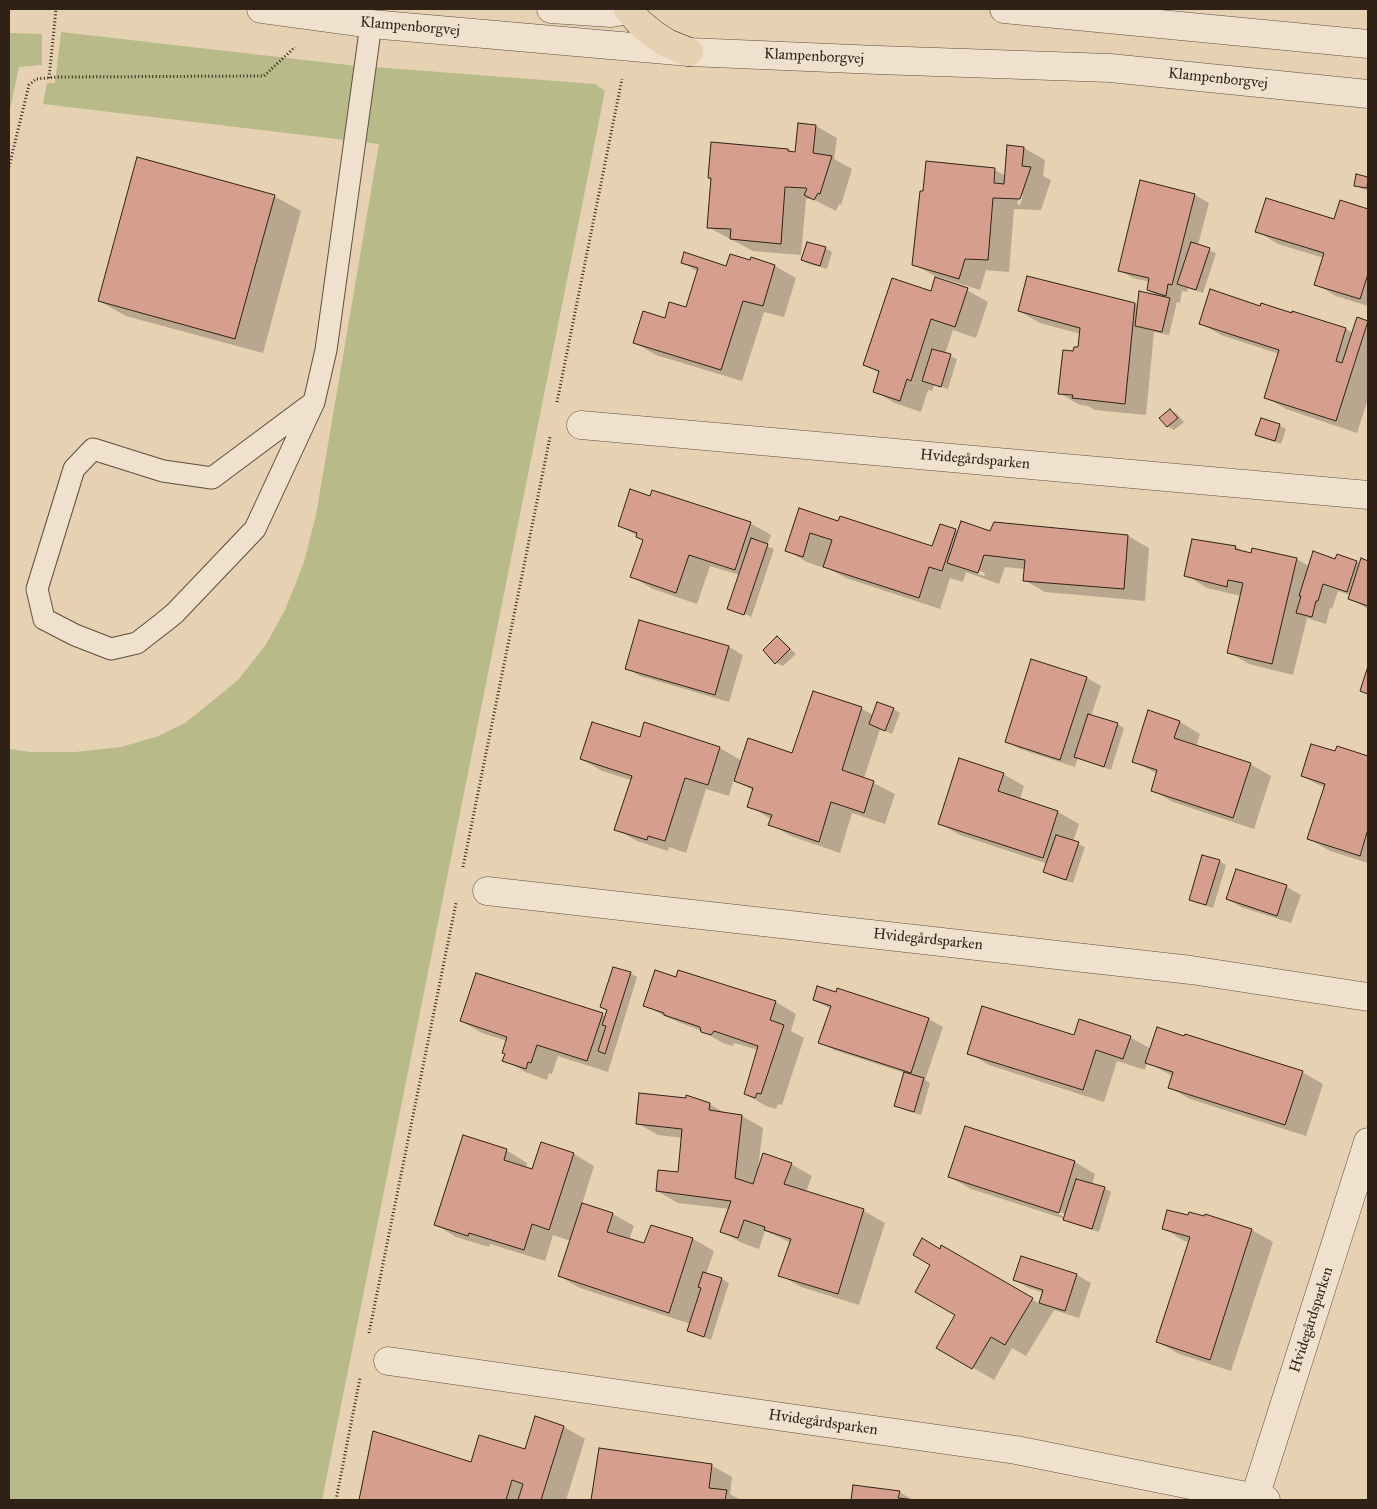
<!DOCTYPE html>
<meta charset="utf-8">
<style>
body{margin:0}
#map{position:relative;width:1377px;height:1509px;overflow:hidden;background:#e6d1b2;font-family:"IM FELL Great Primer",serif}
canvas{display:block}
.frame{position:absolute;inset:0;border:10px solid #2f2116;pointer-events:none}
</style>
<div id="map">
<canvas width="1377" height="1509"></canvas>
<div class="frame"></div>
</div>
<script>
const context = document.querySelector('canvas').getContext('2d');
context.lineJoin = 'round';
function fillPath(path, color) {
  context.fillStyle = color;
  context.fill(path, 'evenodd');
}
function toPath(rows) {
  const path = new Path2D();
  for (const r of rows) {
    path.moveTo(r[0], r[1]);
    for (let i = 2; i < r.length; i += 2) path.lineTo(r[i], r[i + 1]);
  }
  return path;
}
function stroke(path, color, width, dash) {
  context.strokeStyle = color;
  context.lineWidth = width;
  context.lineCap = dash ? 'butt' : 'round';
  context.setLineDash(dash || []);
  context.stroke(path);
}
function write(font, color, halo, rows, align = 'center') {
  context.font = font + ' "IM FELL Great Primer",serif';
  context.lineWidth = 4.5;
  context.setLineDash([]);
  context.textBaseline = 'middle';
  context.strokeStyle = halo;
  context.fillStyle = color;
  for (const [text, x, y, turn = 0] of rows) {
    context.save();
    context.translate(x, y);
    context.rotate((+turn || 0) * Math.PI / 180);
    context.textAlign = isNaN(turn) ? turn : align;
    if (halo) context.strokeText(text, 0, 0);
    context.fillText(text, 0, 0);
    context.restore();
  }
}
const green = toPath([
 [61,32,348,65,595,84,605,91,322,1500,9,1500,9,749,31,752,75,752,121,747,156,737,185,723,237,681,265,646,285,610,304,562,316,515,379,144,43,104,47,83,55,83],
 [9,33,42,34,42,65,19,67,9,114]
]);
const shadow = toPath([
 [816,126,837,138,834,159,852,169,841,205,839,204,836,211,813,199,806,199,801,255,753,251,708,227,788,150,796,153],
 [1008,147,1024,148,1045,160,1043,176,1051,180,1041,210,1014,209,1009,272,986,270,980,290,935,276,913,264,927,162,995,170,1006,176],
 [1020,195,1023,195,1020,205,1017,204],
 [1357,175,1368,178,1368,190,1362,189,1355,185],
 [1141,182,1195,195,1209,203,1198,245,1216,253,1203,293,1188,288,1187,292,1182,291,1180,303,1177,302,1169,335,1154,332,1146,415,1095,410,1088,406,1080,405,1059,393,1074,352,1079,349,1081,334,1040,323,1019,311,1135,304,1138,306,1158,296,1148,290,1150,282,1133,278,1119,270],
 [274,196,301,211,263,353,126,316,99,301],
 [1341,202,1368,210,1368,306,1336,296,1316,284,1324,258,1278,244,1257,231,1335,220],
 [825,248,832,252,827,269,809,264,802,260],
 [752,259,775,266,796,278,784,317,764,312,742,381,656,355,635,343,665,319,686,309,698,272,682,262,727,268,751,262],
 [967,290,988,302,976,338,953,330,945,354,957,359,948,389,934,385,932,391,928,390,921,412,895,403,874,391,880,373,865,365,932,292],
 [1261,308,1292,315,1293,312,1346,329,1353,333,1358,319,1368,322,1368,399,1357,433,1286,409,1265,397,1279,354,1221,335,1200,323],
 [1170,410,1177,414,1184,422,1174,430,1167,426],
 [1279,425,1286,429,1281,444,1263,438,1257,434],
 [800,509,839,522,933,547,955,530,958,532,991,533,995,524,1128,536,1149,548,1145,601,1045,592,1024,580,1025,569,1005,567,999,584,966,572,963,582,950,578,940,609,846,578,824,566,824,568,807,562,786,550],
 [970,568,985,573,984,576,970,571],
 [750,523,771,535,767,546,774,549,751,618,750,616,734,610,734,612,728,609,740,575,710,566,697,604,653,589,632,577,644,540,619,525],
 [1235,547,1245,552,1252,554,1253,549,1297,559,1310,567,1336,560,1357,562,1360,564,1361,560,1368,562,1368,609,1349,598,1350,595,1338,591,1332,609,1330,608,1326,624,1307,618,1293,675,1249,664,1228,652,1241,596,1207,588,1186,575],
 [640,621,729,647,743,655,729,702,640,676,626,668],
 [777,638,784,642,796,654,783,666,776,663],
 [1087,678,1101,686,1091,716,1117,724,1124,728,1111,770,1078,758,1075,767,1020,749,1006,741],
 [814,692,862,709,873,715,893,709,900,713,892,734,880,729,864,778,895,794,885,824,852,813,840,853,791,836,770,824,771,819,749,806,754,791,734,779,729,796,706,789,686,853,669,847,668,851,637,841,616,829,631,780,602,771,581,759,640,738,720,748,742,761,793,755],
 [1180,722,1200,734,1196,747,1250,764,1271,776,1254,829,1173,802,1152,790,1158,774,1133,761],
 [1338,748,1368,757,1368,863,1330,851,1309,839,1325,788,1302,776,1336,753],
 [1003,774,1024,786,1020,799,1058,812,1079,824,1073,842,1085,847,1073,883,1052,876,1045,872,1048,864,960,835,939,823],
 [1219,861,1226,865,1213,908,1197,903,1190,900],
 [1237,870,1287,887,1301,895,1291,923,1241,907,1227,899],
 [630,973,637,977,608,1072,558,1056,552,1074,549,1073,547,1080,525,1072,504,1060,507,1041,482,1033,461,1021,602,1015,606,1017,608,1011,601,1007],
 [838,990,929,1019,943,1027,925,1080,930,1083,921,1115,902,1109,895,1105,905,1073,834,1050,820,1042,831,1009,814,1000,837,994],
 [776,1002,796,1014,791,1031,804,1038,782,1105,778,1104,776,1109,766,1106,745,1094,758,1050,735,1043,732,1046,723,1043,704,1032,666,1017,645,1005],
 [1075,1037,1130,1037,1151,1049,1302,1072,1323,1084,1306,1136,1190,1099,1169,1087,1173,1076,1147,1063,1145,1070,1117,1061,1104,1102,989,1065,969,1053],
 [709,1104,727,1114,742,1116,763,1128,758,1168,791,1164,812,1176,806,1192,864,1211,885,1223,859,1305,801,1287,780,1275,791,1243,765,1231,759,1249,742,1243,721,1231,729,1209,678,1203,657,1191,679,1173,683,1138,658,1135,637,1123],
 [506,1150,527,1163,526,1168,533,1170,574,1154,594,1166,582,1204,613,1214,634,1226,629,1240,645,1245,651,1226,693,1239,714,1251,706,1274,722,1279,729,1283,711,1340,689,1330,691,1324,580,1288,559,1276,571,1241,553,1235,545,1261,490,1244,489,1247,456,1237,436,1225],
 [1075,1162,1095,1174,1092,1185,1104,1188,1111,1192,1099,1232,1071,1223,1065,1219,971,1189,950,1177],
 [1054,1208,1066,1215,1066,1218,1053,1211],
 [1206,1215,1252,1230,1273,1242,1231,1371,1179,1354,1158,1342,1190,1242,1184,1241,1163,1228,1189,1217,1205,1218],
 [942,1247,1040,1304,1044,1293,1029,1288,1015,1280,1022,1258,1077,1275,1091,1283,1079,1318,1054,1310,1026,1356,1012,1348,994,1380,938,1347,957,1315,940,1250],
 [536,1418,564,1427,585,1439,566,1500,360,1500,374,1433,471,1464,526,1451],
 [600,1449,711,1465,732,1477,730,1494,741,1500,592,1500],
 [854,1486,899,1492,913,1500,852,1500]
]);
const building = toPath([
 [798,123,816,125,813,153,832,156,820,194,818,193,814,200,804,195,807,189,806,188,785,187,781,244,730,239,731,229,707,228,711,178,708,178,711,142,788,149,788,151,795,152,798,123],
 [1007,145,1024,147,1022,166,1031,167,1020,199,993,198,988,260,965,259,959,279,912,265,920,191,923,191,926,161,995,168,994,183,1004,184,1007,145],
 [137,157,275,195,235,339,98,301,137,157],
 [1356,174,1368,177,1367,188,1354,186,1356,174],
 [1140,180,1195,194,1172,285,1168,284,1166,296,1147,290,1149,278,1118,271,1140,180],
 [1266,198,1334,219,1340,200,1368,209,1368,274,1360,299,1314,285,1324,253,1255,232,1266,198],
 [807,242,826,247,820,266,801,260,807,242],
 [1191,242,1210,248,1196,290,1177,284,1191,242],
 [684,252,726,266,730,254,750,260,751,257,775,265,763,306,743,301,721,370,633,343,643,311,665,318,669,302,686,307,698,268,681,263,684,252],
 [1027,276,1135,303,1125,404,1072,398,1073,395,1058,394,1063,350,1073,351,1074,347,1078,347,1080,328,1018,311,1027,276],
 [935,277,968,288,955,327,931,319,911,381,907,379,900,401,873,392,879,371,863,365,892,278,931,291,935,277],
 [1210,289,1260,306,1261,303,1292,313,1292,311,1346,328,1336,361,1342,363,1357,317,1368,321,1336,421,1264,398,1279,350,1199,324,1210,289],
 [1139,291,1170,298,1162,332,1135,326,1139,291],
 [932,349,951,354,941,387,922,381,932,349],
 [1170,409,1178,418,1167,427,1159,418,1170,409],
 [1261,418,1280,424,1275,441,1255,435,1261,418],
 [630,489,650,496,652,490,751,522,735,570,689,555,676,593,630,577,643,540,636,537,637,533,618,526,630,489],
 [799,508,838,521,840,516,932,546,940,524,956,529,942,571,929,567,919,598,823,567,832,540,810,533,803,557,785,551,799,508],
 [961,521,990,531,994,522,1128,535,1124,589,1023,581,1025,560,984,555,978,573,947,563,961,521],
 [751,538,768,544,744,615,727,609,751,538],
 [1192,539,1236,546,1235,549,1251,553,1252,548,1297,558,1272,664,1227,653,1243,583,1228,580,1227,587,1184,576,1192,539],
 [1313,551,1335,559,1337,554,1357,561,1347,592,1323,584,1318,601,1316,601,1312,617,1296,613,1301,596,1299,596,1313,551],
 [1361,558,1368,561,1368,606,1348,599,1361,558],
 [639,620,729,646,715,695,625,669,639,620],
 [777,636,790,649,775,664,763,650,777,636],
 [1031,659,1087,677,1060,760,1005,742,1031,659],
 [1368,666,1368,694,1360,691,1368,666],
 [813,691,862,707,842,770,874,781,864,813,831,802,819,842,768,825,772,815,747,807,753,788,734,781,748,738,792,753,813,691],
 [877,702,894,708,885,731,869,724,877,702],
 [1148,710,1180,721,1174,738,1251,763,1233,818,1151,791,1157,770,1132,762,1148,710],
 [1088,714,1118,723,1104,767,1074,757,1088,714],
 [592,722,640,737,644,722,720,747,708,785,685,778,665,841,648,836,647,840,614,830,632,776,580,759,592,722],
 [1311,744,1335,751,1337,746,1368,756,1368,829,1360,856,1307,839,1325,784,1301,776,1311,744],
 [959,758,1004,773,998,791,1058,811,1043,858,938,824,959,758],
 [1056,835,1079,842,1066,880,1043,872,1056,835],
 [1202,855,1220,860,1206,905,1189,900,1202,855],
 [1236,869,1287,885,1277,916,1226,899,1236,869],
 [613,967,631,972,605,1054,598,1051,606,1026,602,1025,607,1010,600,1007,613,967],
 [655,970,676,977,678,970,776,1001,770,1020,784,1025,761,1094,757,1093,755,1098,744,1094,758,1046,714,1031,711,1035,701,1032,700,1027,664,1015,664,1013,643,1006,655,970],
 [476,973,603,1013,587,1061,537,1045,531,1063,528,1062,526,1069,502,1061,505,1054,502,1053,507,1037,460,1021,476,973],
 [817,986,836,992,837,988,929,1018,911,1073,818,1043,831,1006,813,1000,817,986],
 [982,1006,1074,1035,1079,1019,1131,1036,1123,1059,1096,1050,1083,1090,967,1054,982,1006],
 [1157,1027,1184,1036,1185,1034,1303,1071,1285,1125,1168,1088,1173,1072,1145,1063,1157,1027],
 [904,1072,924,1078,914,1112,894,1106,904,1072],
 [639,1093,686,1098,686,1095,710,1103,709,1110,742,1115,735,1178,753,1184,763,1153,792,1163,784,1184,864,1209,838,1294,778,1276,791,1239,764,1230,765,1227,744,1220,738,1238,720,1232,731,1201,656,1191,658,1170,678,1172,682,1129,636,1124,639,1093],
 [965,1126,1075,1161,1059,1213,948,1177,965,1126],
 [463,1135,507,1149,504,1160,532,1169,541,1142,574,1153,549,1230,532,1224,524,1250,469,1233,468,1236,434,1225,463,1135],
 [1076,1179,1105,1187,1092,1229,1063,1220,1076,1179],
 [582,1203,613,1213,607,1232,644,1243,651,1225,693,1238,669,1313,558,1276,582,1203],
 [1167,1210,1188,1215,1189,1212,1204,1216,1205,1214,1252,1229,1210,1360,1156,1342,1190,1237,1162,1229,1167,1210],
 [922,1238,940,1249,941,1245,1033,1298,1005,1345,991,1337,972,1369,936,1348,955,1315,915,1292,930,1265,913,1255,922,1238],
 [1021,1256,1077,1274,1065,1311,1039,1303,1043,1290,1013,1280,1021,1256],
 [703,1272,722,1278,704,1337,687,1331,701,1288,698,1287,703,1272],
 [535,1416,564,1426,541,1500,518,1500,523,1484,512,1480,506,1500,359,1500,373,1431,471,1462,479,1435,525,1449,535,1416],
 [599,1448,712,1464,709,1488,727,1490,725,1500,591,1500,599,1448],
 [853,1485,900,1491,898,1498,916,1500,851,1500,853,1485]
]);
const path = toPath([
 [49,78,56,9],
 [9,167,29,85,36,79,58,77,264,76,295,47],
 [557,402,622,79],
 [463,867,550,437],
 [369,1333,456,903],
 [336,1500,360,1378]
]);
const service = toPath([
 [314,402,255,529,175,613,164,622,137,643,111,649,75,635,44,619,37,589,74,469,93,449,163,471,212,478,314,402],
 [314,402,326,350,371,24]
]);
const minor = toPath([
 [581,425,1368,495],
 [487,891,1191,970,1368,997],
 [388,1361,1016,1450,1266,1500],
 [1255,1497,1368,1142]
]);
const tertiary = toPath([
 [261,9,371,24,689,52,878,60,1110,68,1368,94],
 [551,9,611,13,629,10],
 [1004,9,1368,44]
]);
const motorway = toPath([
 [628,9,639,22,652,33,667,43,689,52]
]);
const streetNames = [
 ["Klampenborgvej",410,27,5],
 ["Klampenborgvej",814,57,3],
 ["Klampenborgvej",1218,79,6],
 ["Hvidegårdsparken",975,460,5],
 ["Hvidegårdsparken",928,940,6],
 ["Hvidegårdsparken",1312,1320,-72],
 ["Hvidegårdsparken",823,1423,8]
];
fillPath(green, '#b8ba89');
fillPath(shadow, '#0003');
fillPath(building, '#d69e8d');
stroke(building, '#2f2116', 1);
stroke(service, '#5d4d3d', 23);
stroke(minor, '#5d4d3d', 29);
stroke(tertiary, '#5d4d3d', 29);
stroke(motorway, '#2f2116', 29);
stroke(path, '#2f2116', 3, [1, 2.5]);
stroke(service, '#efe1cd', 21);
stroke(minor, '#efe1cd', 28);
stroke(tertiary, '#efe1cd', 28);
stroke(motorway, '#e6d1b2', 28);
write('15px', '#2f2116', '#efe1cd', streetNames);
</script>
